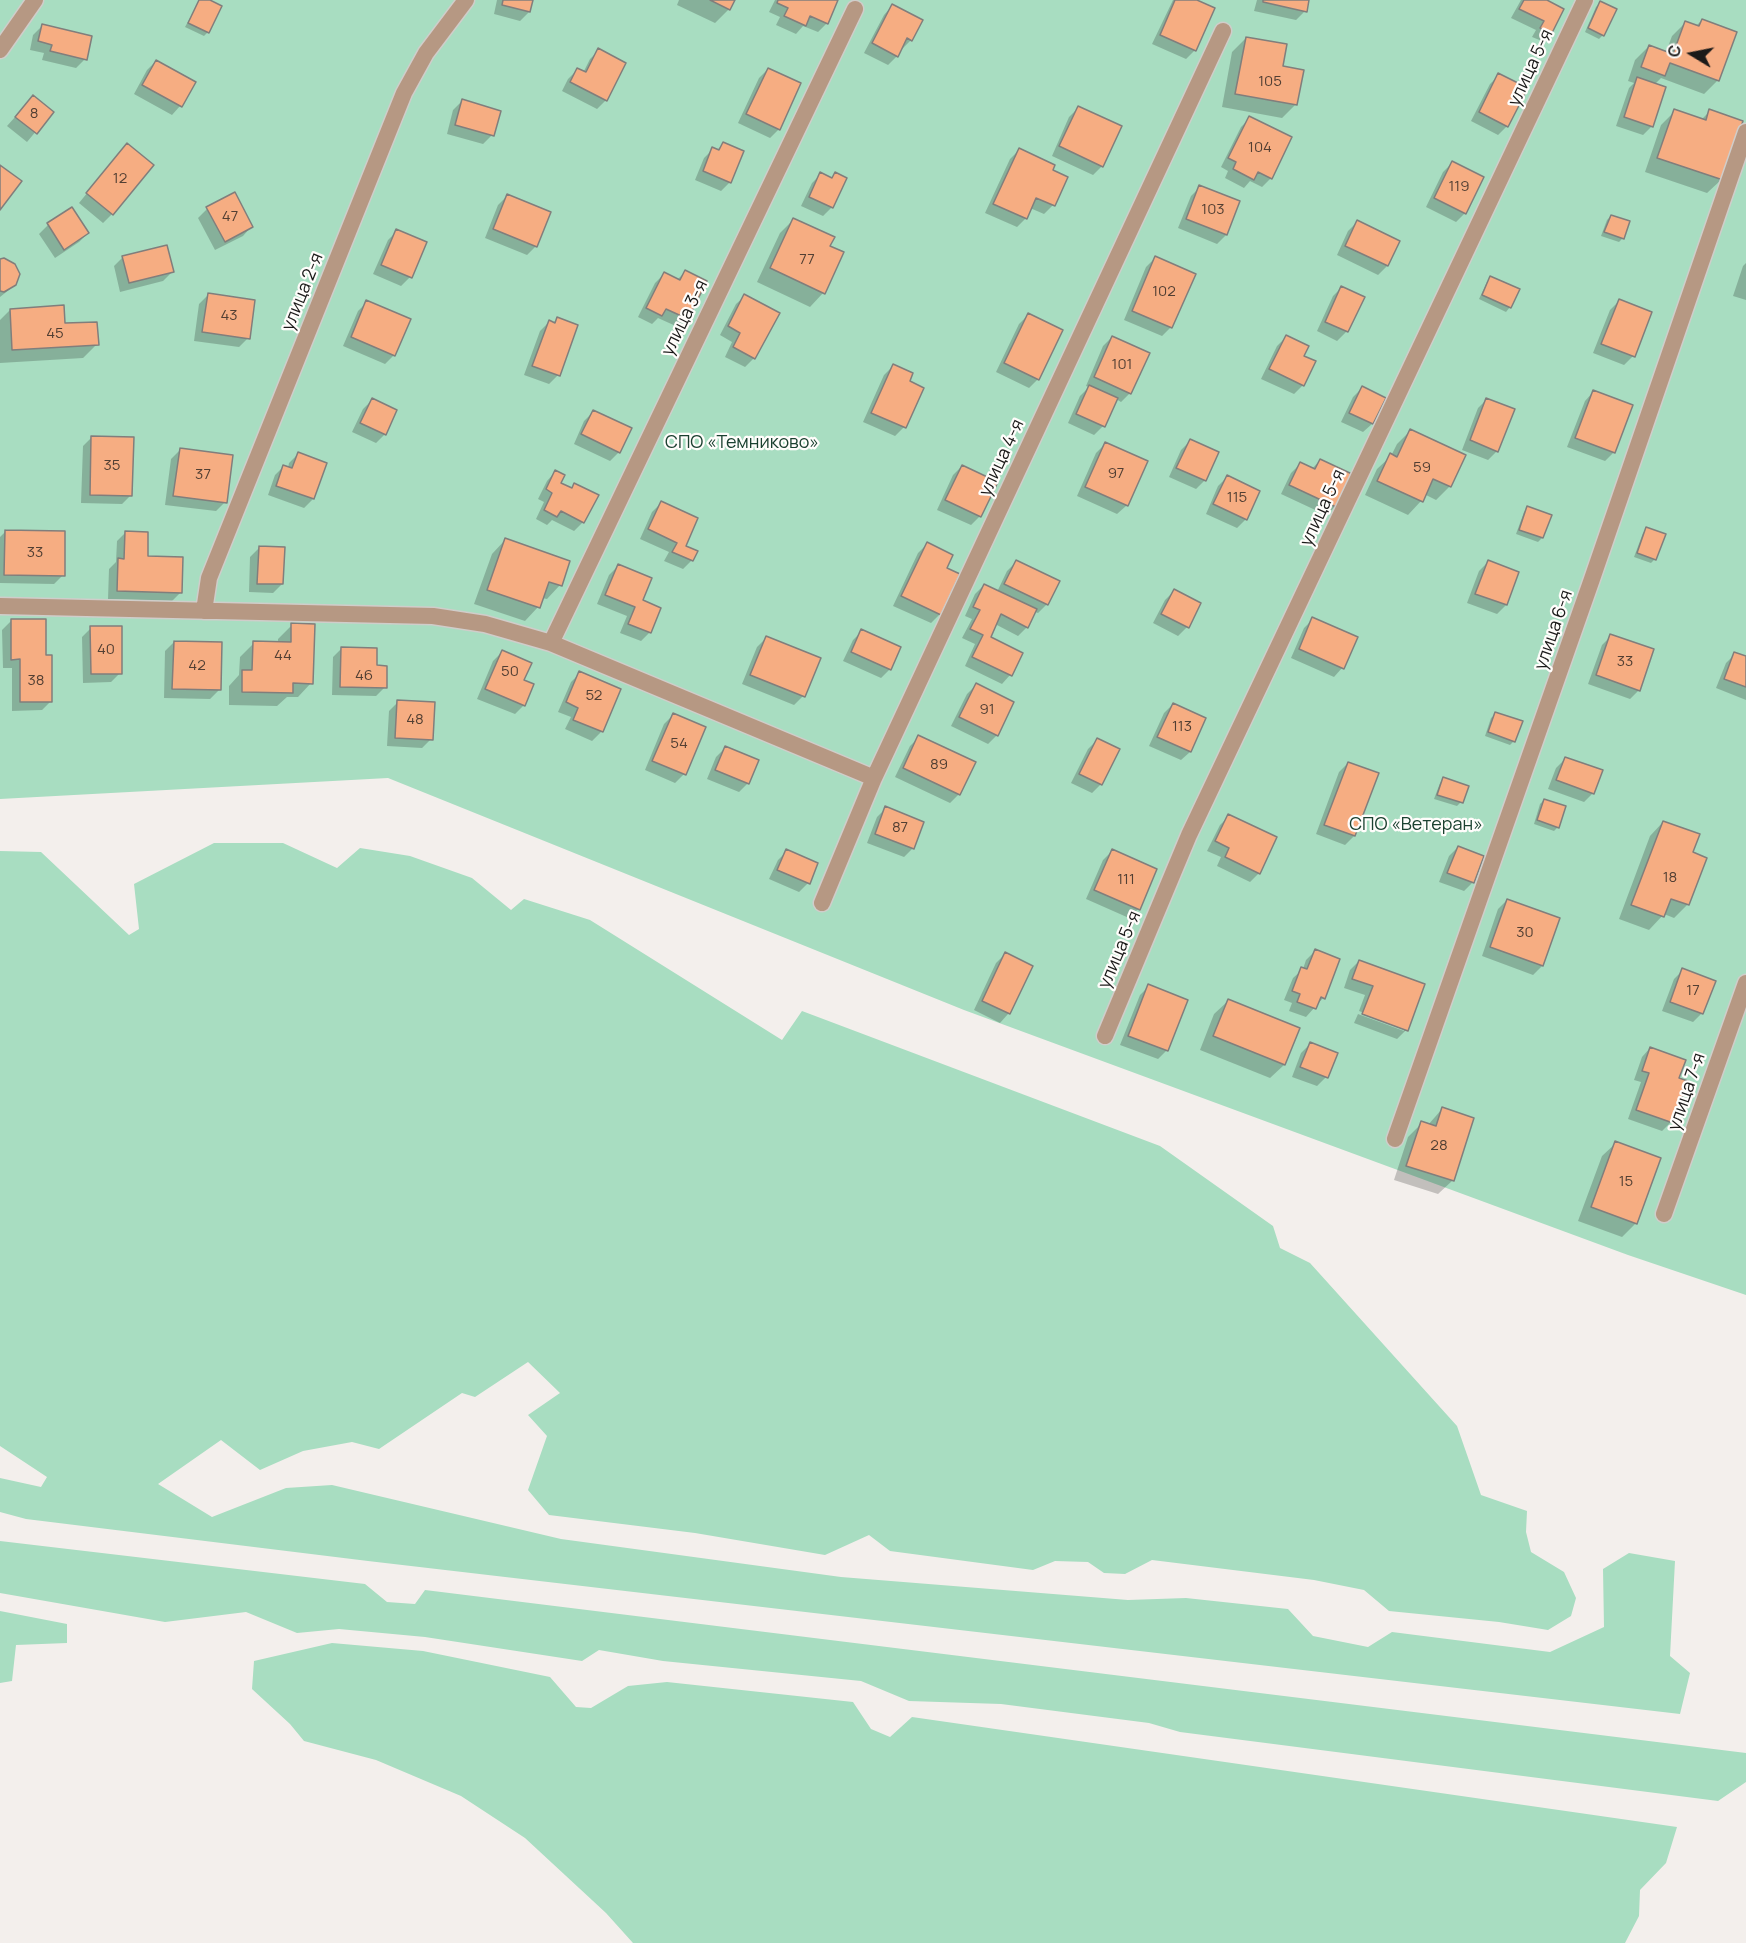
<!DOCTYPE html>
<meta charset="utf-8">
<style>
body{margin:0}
#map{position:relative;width:1746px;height:1943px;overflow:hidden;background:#f3efec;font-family:Manrope,sans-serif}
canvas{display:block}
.north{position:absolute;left:1662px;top:24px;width:60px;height:60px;-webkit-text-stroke:4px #fffdfb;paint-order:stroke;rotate:280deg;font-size:16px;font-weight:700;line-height:24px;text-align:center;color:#1b1a19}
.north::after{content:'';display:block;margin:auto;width:21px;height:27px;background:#1b1a19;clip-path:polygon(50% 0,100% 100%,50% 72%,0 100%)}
</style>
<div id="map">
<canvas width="1746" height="1943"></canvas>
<div class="north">С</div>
</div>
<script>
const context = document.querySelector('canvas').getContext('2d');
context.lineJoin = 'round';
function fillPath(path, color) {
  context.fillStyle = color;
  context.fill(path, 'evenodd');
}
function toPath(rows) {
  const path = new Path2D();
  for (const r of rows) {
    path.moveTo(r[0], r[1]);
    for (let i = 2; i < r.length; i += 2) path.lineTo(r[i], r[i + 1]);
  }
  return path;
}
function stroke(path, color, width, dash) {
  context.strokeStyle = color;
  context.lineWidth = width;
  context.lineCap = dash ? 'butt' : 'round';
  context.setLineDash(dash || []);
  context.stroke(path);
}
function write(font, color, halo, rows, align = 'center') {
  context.font = font + ' Manrope,sans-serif';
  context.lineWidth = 4.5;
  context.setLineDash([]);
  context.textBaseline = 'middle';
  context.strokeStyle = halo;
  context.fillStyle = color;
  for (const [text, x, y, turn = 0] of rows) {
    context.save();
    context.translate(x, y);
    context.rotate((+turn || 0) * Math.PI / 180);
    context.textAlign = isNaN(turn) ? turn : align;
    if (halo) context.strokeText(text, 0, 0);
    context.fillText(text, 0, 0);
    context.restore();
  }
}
const green = toPath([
 [0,0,1746,0,1746,1295,1628,1255,964,1010,388,778,0,799],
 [214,843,283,843,337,868,360,848,410,856,472,878,511,910,524,899,590,920,782,1040,802,1011,1160,1146,1273,1226,1280,1248,1310,1263,1457,1426,1481,1495,1527,1511,1526,1532,1531,1552,1564,1572,1576,1598,1571,1616,1548,1630,1499,1622,1389,1611,1364,1590,1314,1580,1152,1560,1125,1574,1104,1573,1088,1562,1055,1561,1033,1570,890,1551,869,1535,825,1555,695,1533,549,1515,528,1490,547,1436,528,1415,560,1393,528,1362,475,1397,462,1393,379,1449,352,1442,303,1451,260,1470,221,1440,158,1484,212,1517,286,1488,332,1485,561,1539,841,1577,1128,1600,1186,1598,1288,1609,1313,1636,1368,1647,1392,1632,1550,1652,1604,1627,1603,1569,1629,1553,1675,1561,1670,1656,1690,1673,1680,1714,368,1561,26,1519,0,1512,0,1478,41,1487,47,1477,0,1446,0,851,41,852,129,935,139,929,134,884],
 [0,1541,365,1584,387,1602,415,1604,425,1590,1746,1753,1746,1782,1718,1801,1180,1732,1149,1723,1001,1704,909,1701,861,1681,663,1661,599,1650,582,1661,425,1637,339,1629,297,1633,246,1612,165,1622,0,1593],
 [0,1611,67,1624,67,1643,16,1645,12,1681,0,1683],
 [332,1643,423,1651,550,1677,576,1707,591,1708,628,1686,667,1682,853,1702,871,1729,890,1737,912,1717,1677,1827,1666,1863,1640,1890,1639,1916,1625,1943,633,1943,606,1913,525,1838,461,1796,376,1760,304,1741,290,1724,252,1689,254,1661]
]);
const shadow = toPath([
 [200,0,207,0,208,32,204,36,185,27],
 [497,0,532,0,529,12,520,21,494,14],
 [679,0,733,0,729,9,715,23,677,5],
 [775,0,837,0,827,23,818,32,803,26,796,34,776,25,780,17,769,12],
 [1173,0,1193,0,1195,50,1186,59,1152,44],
 [1257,0,1308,0,1305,11,1296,20,1254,11],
 [1521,0,1543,0,1562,9,1551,33,1542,41,1532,37,1536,30,1511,18],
 [1600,3,1603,35,1599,39,1585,32,1596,7],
 [892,6,911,40,902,49,901,48,897,56,888,65,864,53,884,15],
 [1702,20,1718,80,1704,94,1661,78,1654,85,1652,126,1643,135,1616,126,1629,88,1634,83,1628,81,1635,60,1649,46,1666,52,1672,36,1685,23,1696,26],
 [42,26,85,59,76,68,42,60,44,53,30,50,33,35],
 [1246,38,1282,67,1296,104,1282,118,1222,107,1232,52],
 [599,50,606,100,597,109,562,91,568,79,577,70,583,73,590,59],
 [156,61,180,106,172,115,134,94,147,70],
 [768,69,779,129,770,138,738,123,759,78],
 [1499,75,1507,126,1498,135,1471,121,1490,84],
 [33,97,52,112,27,142,7,126],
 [462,101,492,135,483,144,447,134,453,110],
 [1078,108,1102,166,1093,175,1052,156,1069,117],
 [1675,111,1701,120,1710,111,1721,180,1707,193,1645,172,1661,125],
 [1250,118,1271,178,1262,187,1250,181,1244,188,1225,178,1228,171,1221,167,1241,127],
 [723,144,742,152,730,182,721,191,695,180,704,158,713,149,716,151],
 [1019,150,1051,171,1066,178,1053,205,1044,214,1030,208,1026,218,1017,227,985,213,1010,159],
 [119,154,112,214,103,223,79,203],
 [1452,163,1465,213,1456,222,1426,207,1443,172],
 [821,174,831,179,836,174,845,179,832,207,823,216,801,206,812,183],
 [1200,187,1238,202,1226,235,1217,244,1178,228,1191,196],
 [507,196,536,246,527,255,485,238,498,205],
 [72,209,88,233,79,242,55,258,39,234,48,225],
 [207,209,251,227,243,236,215,250,198,218],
 [1611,216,1623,238,1619,242,1601,236,1607,220],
 [794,219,828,247,823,293,810,307,757,282,780,233],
 [1357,222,1398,242,1387,266,1378,275,1337,255,1348,231],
 [397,231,410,277,401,286,373,274,388,240],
 [123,257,172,272,163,281,120,292,114,266],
 [1155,258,1171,327,1162,336,1124,320,1146,267],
 [0,260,15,285,0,297],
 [1746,263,1746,300,1733,296,1743,266],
 [685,272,687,318,678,327,658,318,652,324,638,317,655,283,664,274,677,280],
 [1491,278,1510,307,1506,312,1479,299,1487,282],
 [1342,287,1363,297,1346,332,1337,341,1317,331,1333,296],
 [208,295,248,338,239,347,194,341,199,304],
 [745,296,754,358,745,367,725,357,732,342,720,335,736,304],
 [1619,301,1633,356,1624,365,1593,353,1610,310],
 [367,302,394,355,385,364,343,346,358,311],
 [10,310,64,325,97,344,83,358,0,363,0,320],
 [1028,315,1038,379,1029,388,996,372,1019,324],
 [557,319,576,326,558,375,549,384,524,375,540,331,549,322,553,323],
 [1112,337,1130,393,1121,402,1116,399,1103,426,1094,435,1068,423,1080,396,1089,387,1086,386,1103,346],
 [1286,337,1302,357,1303,385,1294,394,1261,379,1277,346],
 [893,366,908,382,922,388,904,427,895,436,863,422,884,375],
 [1362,388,1384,398,1372,424,1363,432,1341,422,1353,397],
 [1593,392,1614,452,1605,461,1567,447,1585,401],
 [1487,399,1497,451,1488,460,1462,450,1478,408],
 [372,400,385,434,376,443,352,432,363,409],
 [593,412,619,452,610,461,574,444,584,421],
 [1410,431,1450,486,1436,500,1424,494,1421,501,1408,515,1365,495,1377,469,1391,456,1397,444],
 [92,437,131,495,122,504,81,503,83,446],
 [1190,441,1205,480,1196,489,1169,477,1181,450],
 [1105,444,1146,462,1126,506,1117,514,1077,496,1096,453],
 [180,450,225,502,216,511,165,505,171,459],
 [298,454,325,464,313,499,304,508,268,495,275,475,284,466,288,468,289,463],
 [1320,460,1335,507,1326,515,1281,494,1291,473,1300,464,1312,469],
 [962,466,980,516,971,525,937,510,953,475],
 [555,472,559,483,570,489,575,485,583,522,574,531,552,520,547,525,536,519,544,502,538,499,547,481],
 [1227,477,1246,519,1237,528,1206,514,1218,486],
 [661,503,684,546,696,552,692,560,683,569,664,561,669,552,640,539,652,512],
 [1528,508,1550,516,1542,538,1538,542,1516,534,1524,512],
 [1647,529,1655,559,1651,563,1634,557,1643,533],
 [5,532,63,575,54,584,0,583,0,537],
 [126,532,146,558,181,592,172,601,108,599,109,569,116,562,117,541],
 [505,540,560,585,547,599,542,598,538,607,525,621,474,604,492,554],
 [927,544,945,568,940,614,931,623,893,606,918,553],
 [259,548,282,584,273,593,249,592,250,557],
 [1016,562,1047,604,1038,613,1035,612,1027,627,1018,636,995,624,989,638,1010,675,1002,684,965,666,975,644,962,638,972,619,965,616,975,594,984,585,997,592,1007,571],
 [1488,562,1517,573,1506,605,1497,614,1467,603,1479,571],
 [618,566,641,601,650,632,641,641,620,633,627,616,597,604,609,575],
 [1174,591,1187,627,1178,636,1153,623,1165,600],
 [1313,619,1342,668,1334,677,1291,658,1304,628],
 [11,621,44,657,51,701,42,710,12,711,12,668,3,668,2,630],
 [292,625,311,683,298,697,287,697,277,706,229,705,229,686,239,675,240,657,254,643,278,644,278,639],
 [91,628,120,673,111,682,83,683,82,637],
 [862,631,890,669,881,678,843,661,853,640],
 [1611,636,1639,690,1630,699,1588,684,1602,645],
 [766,638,803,696,794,705,742,684,757,647],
 [174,642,219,690,210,699,164,698,165,651],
 [342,648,375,667,385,687,376,696,332,695,333,657],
 [502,652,522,681,524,705,515,714,477,699,493,661],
 [1735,654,1746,658,1746,700,1716,688,1726,663],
 [580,673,619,690,601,732,592,741,565,729,571,717,558,712,571,682],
 [976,685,997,735,988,744,951,726,967,694],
 [398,702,431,739,422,748,387,746,389,711],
 [1173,704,1204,719,1190,752,1181,760,1149,746,1164,713],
 [1496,714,1514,741,1510,745,1485,736,1491,718],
 [673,715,684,774,675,783,645,770,664,724],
 [919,737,959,794,950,803,895,777,910,746],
 [1097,740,1101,784,1092,793,1071,783,1088,749],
 [725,748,748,783,739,792,707,779,716,757],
 [1565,759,1593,793,1584,802,1548,789,1556,768],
 [1348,763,1354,836,1345,845,1316,834,1339,772],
 [1444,779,1461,802,1457,806,1434,799,1440,783],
 [1544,800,1558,827,1554,831,1534,824,1540,804],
 [886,808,922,823,913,848,904,857,867,843,877,817],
 [1229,816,1259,873,1250,882,1217,866,1221,857,1207,851,1220,825],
 [1663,822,1691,853,1688,904,1674,918,1664,914,1649,930,1619,919,1650,836],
 [1458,847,1473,882,1464,891,1439,882,1449,856],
 [787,851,808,883,799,892,769,879,778,860],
 [1112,851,1155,870,1138,909,1129,918,1086,899,1103,860],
 [1507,900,1542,966,1533,975,1482,956,1498,909],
 [1315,951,1323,998,1306,1017,1289,1011,1292,1003,1284,1000,1293,978,1303,969,1306,960],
 [1005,954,1031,967,1008,1014,1000,1023,974,1010,996,963],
 [1359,961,1406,1030,1397,1039,1354,1023,1358,1014,1404,1031,1404,1028,1359,1011,1365,995,1344,988,1350,970],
 [1683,970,1702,1013,1693,1022,1662,1011,1674,979],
 [1149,986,1167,1050,1158,1059,1120,1045,1140,995],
 [1228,1001,1298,1029,1284,1065,1270,1078,1200,1050,1214,1014],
 [1310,1044,1326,1077,1317,1086,1292,1077,1301,1053],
 [1650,1048,1677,1079,1671,1122,1662,1131,1628,1119,1641,1082,1634,1080,1642,1057],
 [1442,1109,1472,1119,1452,1181,1438,1194,1394,1180,1408,1137,1422,1123,1428,1125],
 [1616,1143,1636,1223,1622,1237,1578,1221,1602,1156]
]);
const building = toPath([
 [199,0,210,0,222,6,209,33,188,23,199,0],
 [503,0,533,0,530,12,502,5,503,0],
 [710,0,735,0,730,10,710,0],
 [778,0,838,0,828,24,810,16,806,26,784,16,788,8,777,3,778,0],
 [1175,0,1197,0,1215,8,1196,51,1160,35,1175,0],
 [1263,0,1309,0,1307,12,1263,2,1263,0],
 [1524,0,1547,0,1564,9,1552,33,1540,28,1544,21,1519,9,1524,0],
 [1600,1,1617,9,1604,36,1588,28,1600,1],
 [892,4,923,20,912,41,907,38,898,57,872,43,892,4],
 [1702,19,1737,32,1719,81,1670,63,1665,76,1641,67,1649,45,1673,54,1685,21,1699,26,1702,19],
 [42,24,92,36,87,60,50,51,52,45,38,41,42,24],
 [1246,37,1287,44,1283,66,1304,70,1297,105,1235,94,1246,37],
 [598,48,626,63,607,101,570,82,577,68,586,72,598,48],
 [156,60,196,82,182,107,142,85,156,60],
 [768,68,801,83,780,130,746,114,768,68],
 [1498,73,1528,88,1508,127,1479,112,1498,73],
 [1637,77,1666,87,1653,127,1624,117,1637,77],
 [33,95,54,112,37,134,15,117,33,95],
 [462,99,501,111,494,136,455,125,462,99],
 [1078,106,1122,126,1103,167,1059,146,1078,106],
 [1674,109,1706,120,1709,109,1743,121,1723,180,1657,158,1674,109],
 [1249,116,1292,137,1272,179,1258,172,1254,180,1233,169,1236,162,1228,158,1249,116],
 [723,142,744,151,731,183,703,171,712,147,719,150,723,142],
 [127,143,154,165,113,215,86,193,127,143],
 [1019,148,1055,165,1053,170,1068,177,1055,206,1036,198,1027,219,993,204,1019,148],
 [1452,161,1484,177,1466,214,1434,198,1452,161],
 [0,165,22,181,0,210,0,165],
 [820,172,832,178,835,172,847,178,833,208,809,197,820,172],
 [1199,185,1240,201,1227,235,1186,219,1199,185],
 [235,192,253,227,225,242,206,207,235,192],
 [507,194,551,212,537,247,493,229,507,194],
 [72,207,89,233,64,250,47,223,72,207],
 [1611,215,1630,221,1624,239,1604,232,1611,215],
 [793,218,835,237,830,246,844,252,825,294,770,268,793,218],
 [1357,220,1400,241,1388,266,1345,246,1357,220],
 [396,229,427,242,412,278,381,265,396,229],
 [167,245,174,272,129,283,122,256,167,245],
 [1155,256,1196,274,1172,328,1132,311,1155,256],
 [4,258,15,264,20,274,16,285,4,292,0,291,0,259,4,258],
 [685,270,707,281,688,319,666,309,662,316,646,308,664,272,680,280,685,270],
 [1490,276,1520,289,1511,308,1482,295,1490,276],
 [1341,286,1365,297,1348,332,1325,322,1341,286],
 [208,293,255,300,250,339,202,332,208,293],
 [744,294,780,313,755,359,733,347,740,333,728,326,744,294],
 [1619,299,1652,312,1635,357,1601,344,1619,299],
 [366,300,411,319,395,356,351,337,366,300],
 [64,305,65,323,97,322,99,345,12,350,10,309,64,305],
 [1028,313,1063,330,1039,380,1004,363,1028,313],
 [557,317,578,325,560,376,532,366,549,320,555,323,557,317],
 [1286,335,1309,346,1304,356,1316,361,1304,386,1269,369,1286,335],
 [1112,336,1150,353,1131,394,1094,377,1112,336],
 [893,364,913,373,910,381,924,388,906,428,871,413,893,364],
 [1089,385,1118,398,1105,427,1076,414,1089,385],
 [1362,386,1386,398,1373,424,1349,413,1362,386],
 [1593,390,1633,405,1615,453,1575,438,1593,390],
 [372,398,397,410,386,435,360,423,372,398],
 [1486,398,1515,409,1498,452,1470,440,1486,398],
 [593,410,632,428,620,453,581,434,593,410],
 [1410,429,1466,455,1451,487,1433,479,1423,502,1377,481,1390,453,1397,457,1410,429],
 [91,436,134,437,132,496,90,495,91,436],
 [1190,439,1219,452,1206,481,1176,468,1190,439],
 [1105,442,1148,461,1128,506,1085,487,1105,442],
 [180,448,233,455,227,503,173,496,180,448],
 [298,452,327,463,314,499,276,486,283,465,292,468,298,452],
 [1320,459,1352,474,1336,507,1289,485,1300,462,1315,469,1320,459],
 [962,465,998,482,981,517,945,500,962,465],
 [555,470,565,475,561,483,572,488,574,483,599,495,584,523,561,511,557,517,544,510,552,493,546,489,555,470],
 [1227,475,1260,491,1247,520,1213,504,1227,475],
 [661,501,698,518,686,546,698,551,693,561,672,552,677,543,648,529,661,501],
 [1527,506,1552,515,1543,538,1519,530,1527,506],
 [1646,527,1666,534,1656,560,1637,553,1646,527],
 [5,530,65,531,65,576,4,575,5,530],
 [125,531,148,532,148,556,183,557,182,593,117,591,118,558,124,559,125,531],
 [505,538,570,561,562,586,549,582,540,608,487,590,505,538],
 [927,542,953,555,947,568,960,574,941,615,901,596,927,542],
 [259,546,285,547,283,584,257,584,259,546],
 [1016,560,1060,581,1048,605,1004,584,1016,560],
 [1488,560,1519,572,1507,605,1475,594,1488,560],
 [618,564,652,578,643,600,661,608,651,633,628,624,635,607,605,595,618,564],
 [984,584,1037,609,1028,628,1001,614,991,637,1023,653,1012,676,972,657,983,635,970,629,980,610,973,607,984,584],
 [1174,589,1201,603,1189,628,1161,614,1174,589],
 [1312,617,1358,637,1344,669,1299,649,1312,617],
 [11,619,46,619,46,655,52,655,52,702,20,702,20,659,11,660,11,619],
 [291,623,315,624,313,684,293,683,293,693,242,692,242,670,252,670,253,641,291,642,291,623],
 [90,626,122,626,122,674,91,674,90,626],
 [861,629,901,647,891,670,851,652,861,629],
 [1610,634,1654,649,1640,691,1596,675,1610,634],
 [766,636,821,658,805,697,750,675,766,636],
 [174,641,222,642,221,690,172,689,174,641],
 [341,647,377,648,377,665,387,666,387,688,340,687,341,647],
 [502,650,532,663,524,680,534,684,525,706,485,689,502,650],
 [1734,652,1746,656,1746,687,1724,679,1734,652],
 [579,671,621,689,603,732,573,720,578,708,566,702,579,671],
 [976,683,1014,702,998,736,959,717,976,683],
 [397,700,435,702,433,740,395,738,397,700],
 [1173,703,1206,718,1191,752,1157,737,1173,703],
 [1495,712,1523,721,1515,742,1488,732,1495,712],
 [673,713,706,727,686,775,652,761,673,713],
 [918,735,976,762,960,795,903,768,918,735],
 [1097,738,1120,749,1102,785,1079,774,1097,738],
 [725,746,759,760,749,784,715,770,725,746],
 [1565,757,1603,770,1594,794,1556,780,1565,757],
 [1348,762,1379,773,1355,836,1324,825,1348,762],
 [1443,777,1469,786,1463,803,1437,795,1443,777],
 [1544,799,1566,806,1559,828,1537,820,1544,799],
 [885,806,924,822,914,849,875,834,885,806],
 [1228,814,1277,837,1260,874,1225,857,1229,848,1215,841,1228,814],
 [1663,821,1700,834,1693,852,1707,858,1689,905,1671,899,1664,917,1631,905,1663,821],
 [1458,846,1484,856,1474,883,1447,873,1458,846],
 [786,849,818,863,810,884,777,870,786,849],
 [1112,849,1157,869,1140,910,1094,890,1112,849],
 [1507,899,1560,918,1543,966,1490,947,1507,899],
 [1315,949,1340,959,1325,999,1321,997,1316,1009,1297,1002,1300,994,1292,991,1301,967,1307,969,1315,949],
 [1005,952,1033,966,1010,1014,982,1001,1005,952],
 [1359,960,1425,984,1408,1031,1362,1014,1373,986,1352,979,1359,960],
 [1682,968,1716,981,1703,1014,1670,1002,1682,968],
 [1148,984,1188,1000,1168,1051,1128,1036,1148,984],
 [1228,999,1300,1028,1285,1065,1213,1036,1228,999],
 [1310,1042,1338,1053,1328,1078,1300,1067,1310,1042],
 [1650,1047,1686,1060,1679,1078,1688,1081,1673,1123,1636,1110,1649,1073,1642,1071,1650,1047],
 [1442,1107,1474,1118,1454,1181,1406,1166,1421,1121,1436,1126,1442,1107],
 [1615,1141,1661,1158,1637,1224,1591,1207,1615,1141]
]);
const minor = toPath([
 [0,50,35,0],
 [0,606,433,616,485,624,551,643,874,778],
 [204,611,209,578,404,93,426,53,466,0],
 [551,643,855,9],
 [822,903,874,778,1223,31],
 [1105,1036,1189,835,1585,0],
 [1395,1139,1592,579,1746,132],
 [1664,1214,1746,983]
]);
const numberNames = [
 ["105",1270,82],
 ["8",34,114],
 ["104",1260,148],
 ["12",120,179],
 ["119",1459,187],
 ["103",1213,210],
 ["47",230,217],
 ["77",807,260],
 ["102",1164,292],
 ["43",229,316],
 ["45",55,334],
 ["101",1122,365],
 ["35",112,466],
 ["59",1422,468],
 ["97",1116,474],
 ["37",203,475],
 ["115",1237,498],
 ["33",35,553],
 ["40",106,650],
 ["44",283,656],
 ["33",1625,662],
 ["42",197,666],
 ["50",510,672],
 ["46",364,676],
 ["38",36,681],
 ["52",594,696],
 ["91",987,710],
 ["48",415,720],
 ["113",1182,727],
 ["54",679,744],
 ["89",939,765],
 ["87",900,828],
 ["18",1670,878],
 ["111",1126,880],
 ["30",1525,933],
 ["17",1693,991],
 ["28",1439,1146],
 ["15",1626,1182]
];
const streetNames = [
 ["улица 5-я",1531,68,-65],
 ["улица 2-я",303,292,-68],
 ["улица 3-я",685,318,-64],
 ["улица 4-я",1002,458,-65],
 ["улица 5-я",1323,508,-65],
 ["улица 6-я",1554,630,-71],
 ["улица 5-я",1120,950,-67],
 ["улица 7-я",1687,1092,-71]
];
const parkNames = [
 ["СПО «Темниково»",742,443],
 ["СПО «Ветеран»",1416,825]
];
fillPath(green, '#a8ddc1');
fillPath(shadow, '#0003');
fillPath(building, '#f6ad82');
stroke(building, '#817e7c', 1.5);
stroke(minor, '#d0cdca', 19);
stroke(minor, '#b69883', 16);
write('15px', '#523f33', null, numberNames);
write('18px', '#1b1a19', '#fffdfb', streetNames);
write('18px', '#1b4130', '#fffdfb', parkNames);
</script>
